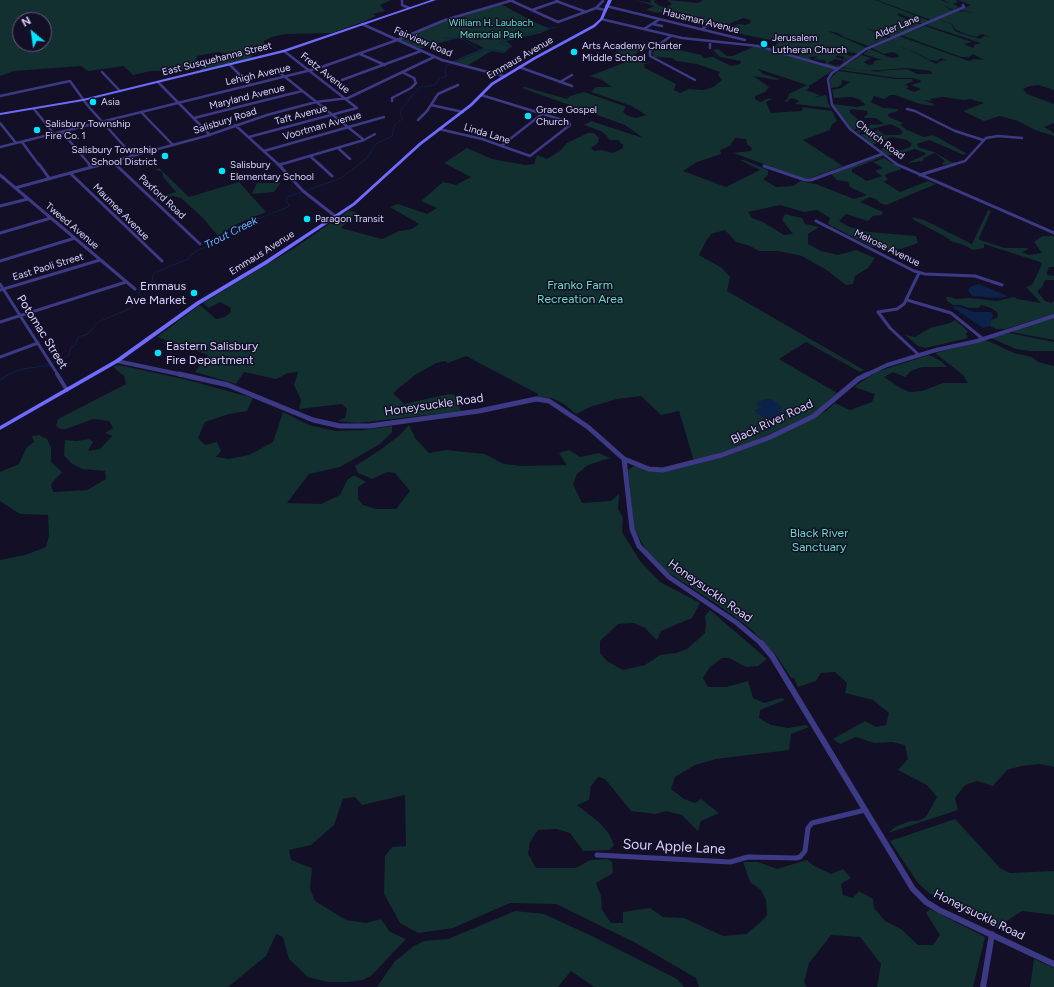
<!DOCTYPE html>
<style>
body{margin:0}
#map{position:relative;width:1054px;height:987px;overflow:hidden;background:#130f26;font-family:Figtree,sans-serif}
canvas{display:block}
.north{position:absolute;left:12px;top:12px;width:40px;height:40px;box-sizing:border-box;background:#130f26;border:1px solid #625e7d;border-radius:50%;rotate:331deg;font-size:11px;font-weight:700;line-height:16px;text-align:center;color:#d9d4ff}
.north::after{content:'';display:block;margin:auto;width:14px;height:18px;background:#00e5ff;clip-path:polygon(50% 0,100% 100%,50% 72%,0 100%)}
</style>
<div id="map">
<canvas width="1054" height="987"></canvas>
<div class="north">N</div>
</div>
<script>
const context = document.querySelector('canvas').getContext('2d');
context.lineJoin = 'round';
function fillPath(path, color) {
  context.fillStyle = color;
  context.fill(path, 'evenodd');
}
function toPath(rows) {
  const path = new Path2D();
  for (const r of rows) {
    path.moveTo(r[0], r[1]);
    for (let i = 2; i < r.length; i += 2) path.lineTo(r[i], r[i + 1]);
  }
  return path;
}
function stroke(path, color, width, dash) {
  context.strokeStyle = color;
  context.lineWidth = width;
  context.lineCap = dash ? 'butt' : 'round';
  context.setLineDash(dash || []);
  context.stroke(path);
}
function write(font, color, halo, rows, align = 'center') {
  context.font = font + ' Figtree,sans-serif';
  context.lineWidth = 3;
  context.setLineDash([]);
  context.textBaseline = 'middle';
  context.strokeStyle = halo;
  context.fillStyle = color;
  for (const [text, x, y, turn = 0] of rows) {
    context.save();
    context.translate(x, y);
    context.rotate((+turn || 0) * Math.PI / 180);
    context.textAlign = isNaN(turn) ? turn : align;
    if (halo) context.strokeText(text, 0, 0);
    context.fillText(text, 0, 0);
    context.restore();
  }
}
const green = toPath([
 [0,0,391,0,380,5,385,11,373,14,376,16,365,21,332,33,285,34,272,37,264,41,264,48,253,53,250,59,200,71,201,68,208,64,226,57,227,54,218,52,197,56,195,65,190,70,151,71,133,75,124,66,88,71,81,66,14,71,0,76],
 [20,20,44,20,44,44,20,44],
 [636,0,651,3,650,0,655,0,654,2,660,6,671,8,667,7,672,4,667,0,698,3,703,0,875,0,930,21,923,24,899,13,897,15,922,25,892,37,866,28,888,38,868,46,844,37,838,33,828,31,867,48,858,54,846,51,843,53,850,56,855,55,848,60,843,59,845,57,837,55,835,57,847,61,840,66,844,61,835,59,828,63,836,66,838,64,839,67,836,68,824,64,827,61,817,59,812,61,818,56,810,57,809,58,812,59,810,60,798,56,801,53,794,52,787,46,783,46,775,49,771,48,776,45,778,42,775,41,741,34,727,27,739,24,745,25,751,23,750,20,743,18,727,25,707,22,706,23,663,12,658,13,646,10,654,6],
 [877,0,940,0,951,4,943,0,956,0,958,2,953,4,959,7,954,10,942,5,953,11,931,20],
 [958,0,1054,0,1054,90,1038,85,1030,86,1023,89,1027,94,1054,104,1054,123,1044,127,1054,133,1054,136,1035,130,1018,121,1000,116,984,121,963,111,984,103,970,99,964,100,942,97,930,99,932,101,923,100,934,104,933,106,920,104,895,95,890,95,884,99,874,96,871,102,883,108,897,109,898,111,888,114,889,117,903,123,900,125,907,130,924,137,933,135,966,153,964,155,929,140,917,144,918,147,934,152,953,163,943,165,942,163,945,161,935,153,923,158,923,161,907,163,925,155,926,153,914,149,898,155,887,155,880,151,882,148,902,150,910,147,912,144,907,140,892,137,880,141,873,145,860,135,878,130,885,135,900,135,903,132,899,128,890,124,858,133,856,131,869,127,870,125,884,124,876,118,865,118,864,117,868,114,867,111,853,109,850,110,850,113,864,124,864,126,853,130,847,124,833,104,856,107,866,105,859,99,852,97,834,98,832,90,841,88,850,82,842,80,841,85,838,87,831,88,830,79,838,71,897,79,912,79,913,81,905,85,908,86,907,89,914,92,921,89,911,85,921,82,920,80,913,78,897,78,840,70,842,68,889,73,876,71,907,69,917,74,932,74,931,71,906,68,866,71,842,67,861,55,871,58,864,62,869,65,874,64,873,63,876,60,882,60,863,54,870,49,891,58,899,57,898,54,892,52,884,54,872,48,885,42,907,49,936,64,943,60,948,61,941,58,937,61,930,60,912,51,886,42,899,36,969,61,974,59,984,60,973,54,969,57,961,57,901,35,925,26,972,42,964,44,973,48,975,46,973,45,981,43,926,25,938,19,951,24,955,31,963,34,980,39,984,36,990,37,982,34,976,37,963,33,955,29,952,24,939,19,958,11,976,13,960,10,971,5,999,2,971,5],
 [501,4,532,21,550,29,541,33,506,41,512,46,504,53,491,51,467,66,451,62,484,48,461,37,419,49,399,39,452,18],
 [626,41,629,44,637,47,646,44,652,48,639,51,630,59,642,63,656,62,644,64,645,68,676,84,674,90,680,93,689,89,704,90,713,87,722,80,718,75,720,72,697,64,676,61,673,58,654,57,652,53,663,43,666,44,666,47,701,55,704,58,713,57,731,66,740,64,741,61,720,57,713,50,718,49,727,56,733,56,755,46,835,69,809,86,809,88,806,90,820,95,814,98,825,95,827,97,828,103,831,108,795,104,799,101,792,98,788,100,788,102,784,101,788,98,789,94,807,85,758,69,763,74,780,79,776,80,753,76,769,87,765,92,755,96,755,99,760,102,769,98,772,99,766,102,771,113,800,111,803,110,802,107,832,111,837,121,832,124,830,130,803,140,843,166,811,178,803,178,733,153,751,151,752,148,747,144,746,139,735,138,730,146,720,150,721,154,697,162,683,171,726,187,760,170,740,160,744,160,768,170,768,175,763,179,776,187,793,186,800,181,816,184,854,199,867,195,850,187,848,182,837,180,831,174,881,156,882,157,852,169,852,172,867,181,882,176,875,171,883,168,873,162,884,158,902,169,886,174,885,176,888,179,884,182,900,192,928,181,936,184,886,205,880,203,876,199,870,197,860,202,883,212,882,215,873,216,868,221,846,214,839,221,850,227,869,232,916,236,918,243,901,249,885,250,870,246,828,224,830,218,817,210,804,212,780,205,748,212,752,218,763,222,784,235,793,234,782,220,785,214,802,218,805,224,819,227,808,234,808,244,821,251,838,255,856,250,875,258,868,268,855,276,853,284,846,285,828,271,802,256,778,251,759,251,750,246,736,242,725,230,711,234,705,243,699,255,722,268,730,277,727,291,864,370,860,372,806,342,779,359,837,393,813,414,744,446,694,461,679,411,661,415,641,396,617,399,590,407,576,414,564,404,552,398,537,397,538,394,466,356,448,363,445,361,436,363,415,375,393,393,404,404,449,394,455,395,461,411,358,423,348,422,337,421,345,418,347,409,342,404,299,409,301,400,294,385,298,372,288,373,276,379,244,372,236,384,195,372,208,355,157,337,200,305,216,319,225,317,230,313,231,308,220,302,209,308,203,303,296,247,348,211,357,212,341,228,382,239,399,231,412,229,419,224,390,207,398,204,427,214,437,208,421,201,443,182,456,185,471,177,444,163,467,148,492,159,525,165,534,164,537,155,547,159,560,151,567,143,588,133,594,133,599,138,598,143,591,148,594,151,601,150,613,153,623,148,623,145,618,140,609,140,607,136,601,131,584,125,591,121,643,138,625,125,522,88,525,87,567,99,570,96,584,92,624,106,626,107,623,112,626,115,636,118,646,115,632,106,591,92,596,87,612,87,602,80,590,76,626,62,624,56,613,48,625,44],
 [159,168,189,197,239,182,266,212,237,224,222,233,219,237,202,217,181,198,173,196,157,200,155,198,176,192,163,177,163,174,161,171,155,170],
 [257,183,281,183,274,192,252,194],
 [988,210,991,211,979,238,980,240,1005,248,1026,248,1029,249,1022,252,1029,255,1042,253,1034,242,1042,236,1054,236,1054,267,1049,267,1047,271,1047,275,1054,276,1054,280,1045,280,1042,287,1037,291,1045,301,1051,303,1054,301,1054,314,1005,329,996,329,990,326,991,320,998,317,997,312,991,308,982,305,978,308,970,308,960,305,953,305,947,301,946,297,950,297,955,299,970,298,997,301,1014,297,1017,299,1041,303,1026,287,1032,285,1036,277,1042,264,1040,262,984,244,984,248,973,250,964,245,953,242,944,236,914,220,912,217,924,220,972,244],
 [1054,317,1054,340,1011,332],
 [955,320,968,331,966,334,968,338,926,348,918,346,905,335,915,337,930,328,950,323],
 [1009,333,1054,342,1054,351,1029,351,1016,349,991,338],
 [986,340,1014,353,1032,357,1038,362,1054,366,1054,767,1040,764,1021,766,1007,770,993,786,977,781,965,785,955,798,958,810,888,833,895,827,910,821,918,821,926,817,937,797,927,785,898,770,908,759,905,745,892,742,874,743,856,737,840,744,833,739,865,721,876,727,886,725,889,713,873,700,845,693,847,683,835,672,821,673,816,681,798,687,794,678,791,678,776,655,752,630,727,611,666,571,646,550,634,529,628,470,634,466,663,471,674,470,724,457,771,439,826,411,835,403,850,410,872,402,875,394,854,387,876,372,929,355,941,361,947,367,922,367,911,371,905,377,893,372,884,377,902,389,910,392,922,391,943,383,968,383,963,375,935,353],
 [119,365,188,380,253,398,247,411,229,414,205,422,198,438,205,445,217,442,221,451,216,457,229,459,249,455,273,442,283,412,309,425,335,431,364,430,392,426,392,432,380,444,354,459,340,467,309,474,287,503,321,504,340,495,347,480,354,475,366,482,358,487,358,499,363,505,376,509,396,509,410,491,395,473,387,472,372,479,358,473,355,466,380,450,400,435,409,425,415,438,429,453,446,450,485,454,504,464,522,466,567,465,559,453,569,450,580,457,599,453,610,458,588,465,577,474,573,484,582,503,611,501,619,494,618,509,623,518,622,532,640,561,660,582,700,603,692,618,661,631,657,640,645,628,634,623,618,624,600,641,600,653,607,661,623,670,645,665,660,655,676,653,687,649,705,633,706,625,705,616,710,610,767,659,758,666,746,667,729,658,722,658,710,667,703,678,708,687,726,687,748,681,753,698,764,703,781,698,785,700,760,710,759,718,771,725,788,728,806,725,809,727,791,734,789,750,716,759,695,765,675,777,671,789,684,799,695,803,701,799,719,813,701,821,698,831,682,815,666,811,656,814,631,811,605,779,598,777,591,786,589,800,577,805,600,823,609,834,614,845,609,850,583,851,570,833,557,829,538,830,530,842,528,854,536,868,576,868,590,860,608,859,612,862,613,873,596,883,601,896,602,910,611,923,623,923,623,912,650,908,663,917,684,918,723,936,746,934,760,923,767,915,766,900,761,890,750,882,743,862,758,862,777,869,807,860,814,866,831,874,843,869,851,878,841,884,843,895,853,898,859,891,873,899,874,908,885,921,901,929,918,945,933,945,940,935,926,913,930,909,985,937,973,987,877,987,881,964,860,937,831,935,809,963,804,982,807,987,699,987,696,978,634,942,556,904,510,903,453,928,418,933,400,923,384,894,385,856,392,847,406,846,405,795,362,805,355,797,343,799,334,825,311,845,289,850,291,860,312,868,310,889,315,901,346,920,366,923,381,919,390,932,406,939,372,975,363,980,348,982,327,982,308,977,289,959,283,937,276,934,266,956,228,987,0,987,0,560,25,555,46,547,49,535,48,515,20,514,0,501,0,472,19,464,27,447,34,442,32,436,39,435,47,439,51,448,51,462,62,472,51,484,53,492,87,490,106,479,105,471,82,469,71,463,64,455,65,440,77,441,90,439,93,442,88,451,100,449,112,436,105,433,113,428,109,421,93,419,66,429,61,429,56,426,58,419,126,384,124,376,113,367],
 [955,819,1000,868,1010,873,1054,871,1054,915,1022,911,996,928,951,906,929,893,918,883,890,841],
 [515,911,544,914,594,937,677,979,684,987,594,987,571,971,558,987,377,987,395,961,414,946,424,941,448,939],
 [1034,959,1054,968,1054,987,1030,987]
]);
const water = toPath([
 [979,284,1005,295,1006,297,998,298,972,296,968,290,970,287],
 [953,306,961,307,974,312,991,312,993,315,990,326,983,328,952,307],
 [764,399,771,399,780,405,782,408,779,415,773,418,766,419,756,413,755,410,762,407,755,404]
]);
const streamFar1 = toPath([
 [445,38,462,39,482,51],
 [7,375,22,369,45,366,64,359,70,354,70,349,76,344,78,337,88,334,98,322,131,308,139,296,139,288,152,281,153,275,156,272,188,259,196,251,223,239,247,223,288,207,289,205,286,201,288,197,341,178,367,158,376,144,392,136,394,126,402,119,400,111,410,98,420,87,435,85,440,78,447,76,445,72,446,66,485,49,505,52,511,47,500,43,504,40,556,27]
]);
const stream = toPath([
 [0,380,9,374]
]);
const minorFar3 = toPath([
 [402,0,402,5,409,8],
 [512,1,558,22,596,8,605,10],
 [556,1,586,12],
 [606,6,745,40],
 [596,8,603,1],
 [532,10,558,1],
 [601,19,682,38,758,46,838,69],
 [362,24,442,60,503,76],
 [653,24,662,26],
 [644,29,660,19],
 [702,29,711,23,727,26],
 [671,36,650,51,650,56,695,80],
 [710,41,710,48],
 [284,51,357,108],
 [360,54,385,65],
 [229,64,250,85],
 [519,67,572,86],
 [275,69,364,140],
 [102,72,120,91],
 [342,80,421,51],
 [158,82,210,135],
 [560,82,572,75],
 [0,96,70,81,88,106,133,156],
 [392,101,392,98,411,88,416,83,414,78,402,72],
 [431,105,463,112],
 [34,109,54,134],
 [907,109,915,111,955,131,983,140],
 [141,112,173,145],
 [194,118,302,91],
 [418,120,427,111,438,94,458,85],
 [0,123,16,143],
 [235,125,279,165],
 [439,129,482,139,530,156,570,125,569,122,481,95],
 [62,132,90,165],
 [249,137,357,108],
 [22,142,39,165],
 [501,146,542,114],
 [0,147,319,68,397,40,445,20,513,0],
 [338,148,350,159],
 [264,151,384,117],
 [310,156,320,165],
 [112,161,116,165],
 [99,165,206,136,267,115,316,102,348,98,434,57],
 [279,165,364,140,375,134],
 [852,165,882,154],
 [898,165,850,129,832,105,828,79,832,73,866,49,964,7,963,5],
 [952,165,965,161,986,138,998,136,1022,138]
]);
const minorFar2 = toPath([
 [39,164,49,178],
 [89,164,92,167],
 [115,164,200,244],
 [278,164,303,191,335,216],
 [319,164,332,176],
 [896,164,1054,233],
 [279,165,282,164],
 [764,166,805,180,811,180,855,164],
 [70,173,162,261],
 [0,175,135,289],
 [920,175,955,164],
 [15,188,103,164],
 [0,206,28,199],
 [816,221,914,271,925,274,975,276,1002,285],
 [0,233,51,218],
 [0,261,75,238],
 [919,273,904,304,897,309,878,312,890,328,919,355],
 [0,284,58,375],
 [0,290,100,260],
 [907,300,951,313,983,339],
 [0,322,126,282],
 [0,357,38,343]
]);
const minorFar1 = toPath([
 [57,374,67,390]
]);
const minor = toPath([
 [597,855,730,862,748,857,796,858,800,857,805,851,808,828,812,823,865,810]
]);
const tertiaryFar2 = toPath([
 [117,361,183,375],
 [866,375,887,365,936,350,977,341,1054,316]
]);
const tertiaryFar1 = toPath([
 [179,374,228,385,313,420,340,426,369,426,479,411,536,399,549,401,588,427,624,459,632,529,639,546,669,577,737,623,762,644],
 [624,459,649,469,663,470,722,455,768,438,814,416,858,379,868,374]
]);
const tertiary = toPath([
 [761,643,772,656,913,889,926,902,939,910,1054,964],
 [983,987,992,934]
]);
const secondary = toPath([
 [431,0,436,0,285,52,83,101,0,115,0,113,83,99,283,50,431,0],
 [608,0,612,0,603,19,595,27,536,59,493,85,472,106,421,145,355,205,267,264,200,304,119,362,0,430,0,426,115,360,196,302,263,262,353,203,419,143,470,104,491,83,534,57,593,25,600,19,608,0]
]);
const markers = [
 [764,44,4,"#00e5ff"],
 [574,52,4,"#00e5ff"],
 [93,102,4,"#00e5ff"],
 [528,116,4,"#00e5ff"],
 [37,130,4,"#00e5ff"],
 [165,156,4,"#00e5ff"],
 [222,171,4,"#00e5ff"],
 [307,219,4,"#00e5ff"],
 [194,293,4,"#00e5ff"],
 [158,353,4,"#00e5ff"]
];
const farStreetnames = [
 ["Hausman Avenue",701,21,14],
 ["Alder Lane",897,27,-23],
 ["Fairview Road",423,42,23],
 ["Emmaus Avenue",520,58,-30],
 ["East Susquehanna Street",217,59,-14],
 ["Fretz Avenue",325,73,38],
 ["Lehigh Avenue",258,75,-13],
 ["Maryland Avenue",247,97,-14],
 ["Taft Avenue",301,115,-15],
 ["Salisbury Road",225,121,-18],
 ["Voortman Avenue",322,126,-16],
 ["Linda Lane",487,134,17],
 ["Church Road",880,140,37],
 ["Paxford Road",162,197,43],
 ["Maumee Avenue",121,212,45],
 ["Tweed Avenue",72,226,40],
 ["Melrose Avenue",887,248,26],
 ["Emmaus Avenue",262,253,-32],
 ["East Paoli Street",48,267,-17]
];
const farParknames = [
 ["William H. Laubach",491,23],
 ["Memorial Park",491,35]
];
const farPoinames = [
 ["Jerusalem",772,38],
 ["Lutheran Church",772,50],
 ["Arts Academy Charter",582,46],
 ["Middle School",582,58],
 ["Asia",101,102],
 ["Grace Gospel",536,110],
 ["Church",536,122],
 ["Salisbury Township",45,124],
 ["Fire Co. 1",45,136],
 ["Salisbury Township",157,150,"right"],
 ["School District",157,162,"right"],
 ["Salisbury",230,165],
 ["Elementary School",230,177],
 ["Paragon Transit",315,219]
];
const farWaternames = [
 ["Trout Creek",231,233,-27]
];
const parkNames = [
 ["Franko Farm",580,285],
 ["Recreation Area",580,299],
 ["Black River",819,533],
 ["Sanctuary",819,547]
];
const poiNames = [
 ["Emmaus",186,286],
 ["Ave Market",186,300],
 ["Eastern Salisbury",166,346,"left"],
 ["Fire Department",166,360,"left"]
];
const streetNames = [
 ["Potomac Street",42,332,58],
 ["Honeysuckle Road",434,405,-8],
 ["Black River Road",772,422,-25],
 ["Honeysuckle Road",710,591,35],
 ["Honeysuckle Road",979,915,26]
];
const nearStreetnames = [
 ["Sour Apple Lane",674,847,3]
];
fillPath(green, '#12302f');
fillPath(water, '#0c2248');
stroke(streamFar1, '#0c2248', 1);
stroke(stream, '#0c2248', 1.5);
stroke(minorFar3, '#3d3a85', 2.5);
stroke(minorFar2, '#3d3a85', 3);
stroke(minorFar1, '#3d3a85', 4);
stroke(minor, '#3d3a85', 5);
stroke(tertiaryFar2, '#3d3a85', 4);
stroke(tertiaryFar1, '#3d3a85', 5);
stroke(tertiary, '#3d3a85', 6);
fillPath(secondary, '#6f6bff');
for (const [x, y, r, color] of markers) {
  const dot = new Path2D();
  dot.arc(x, y, r, 0, 2 * Math.PI);
  context.fillStyle = color;
  context.fill(dot);
  stroke(dot, '#130f26', 1.5);
}
write('10px', '#d9d4ff', '#130f26', farStreetnames);
write('10px', '#5fe0c0', '#130f26', farParknames);
write('10px', '#d9d4ff', '#130f26', farPoinames, 'left');
write('italic 11px', '#62b6ff', '#130f26', farWaternames);
write('12px', '#5fe0c0', '#130f26', parkNames);
write('12px', '#d9d4ff', '#130f26', poiNames, 'right');
write('12px', '#d9d4ff', '#130f26', streetNames);
write('14px', '#d9d4ff', '#130f26', nearStreetnames);
</script>
